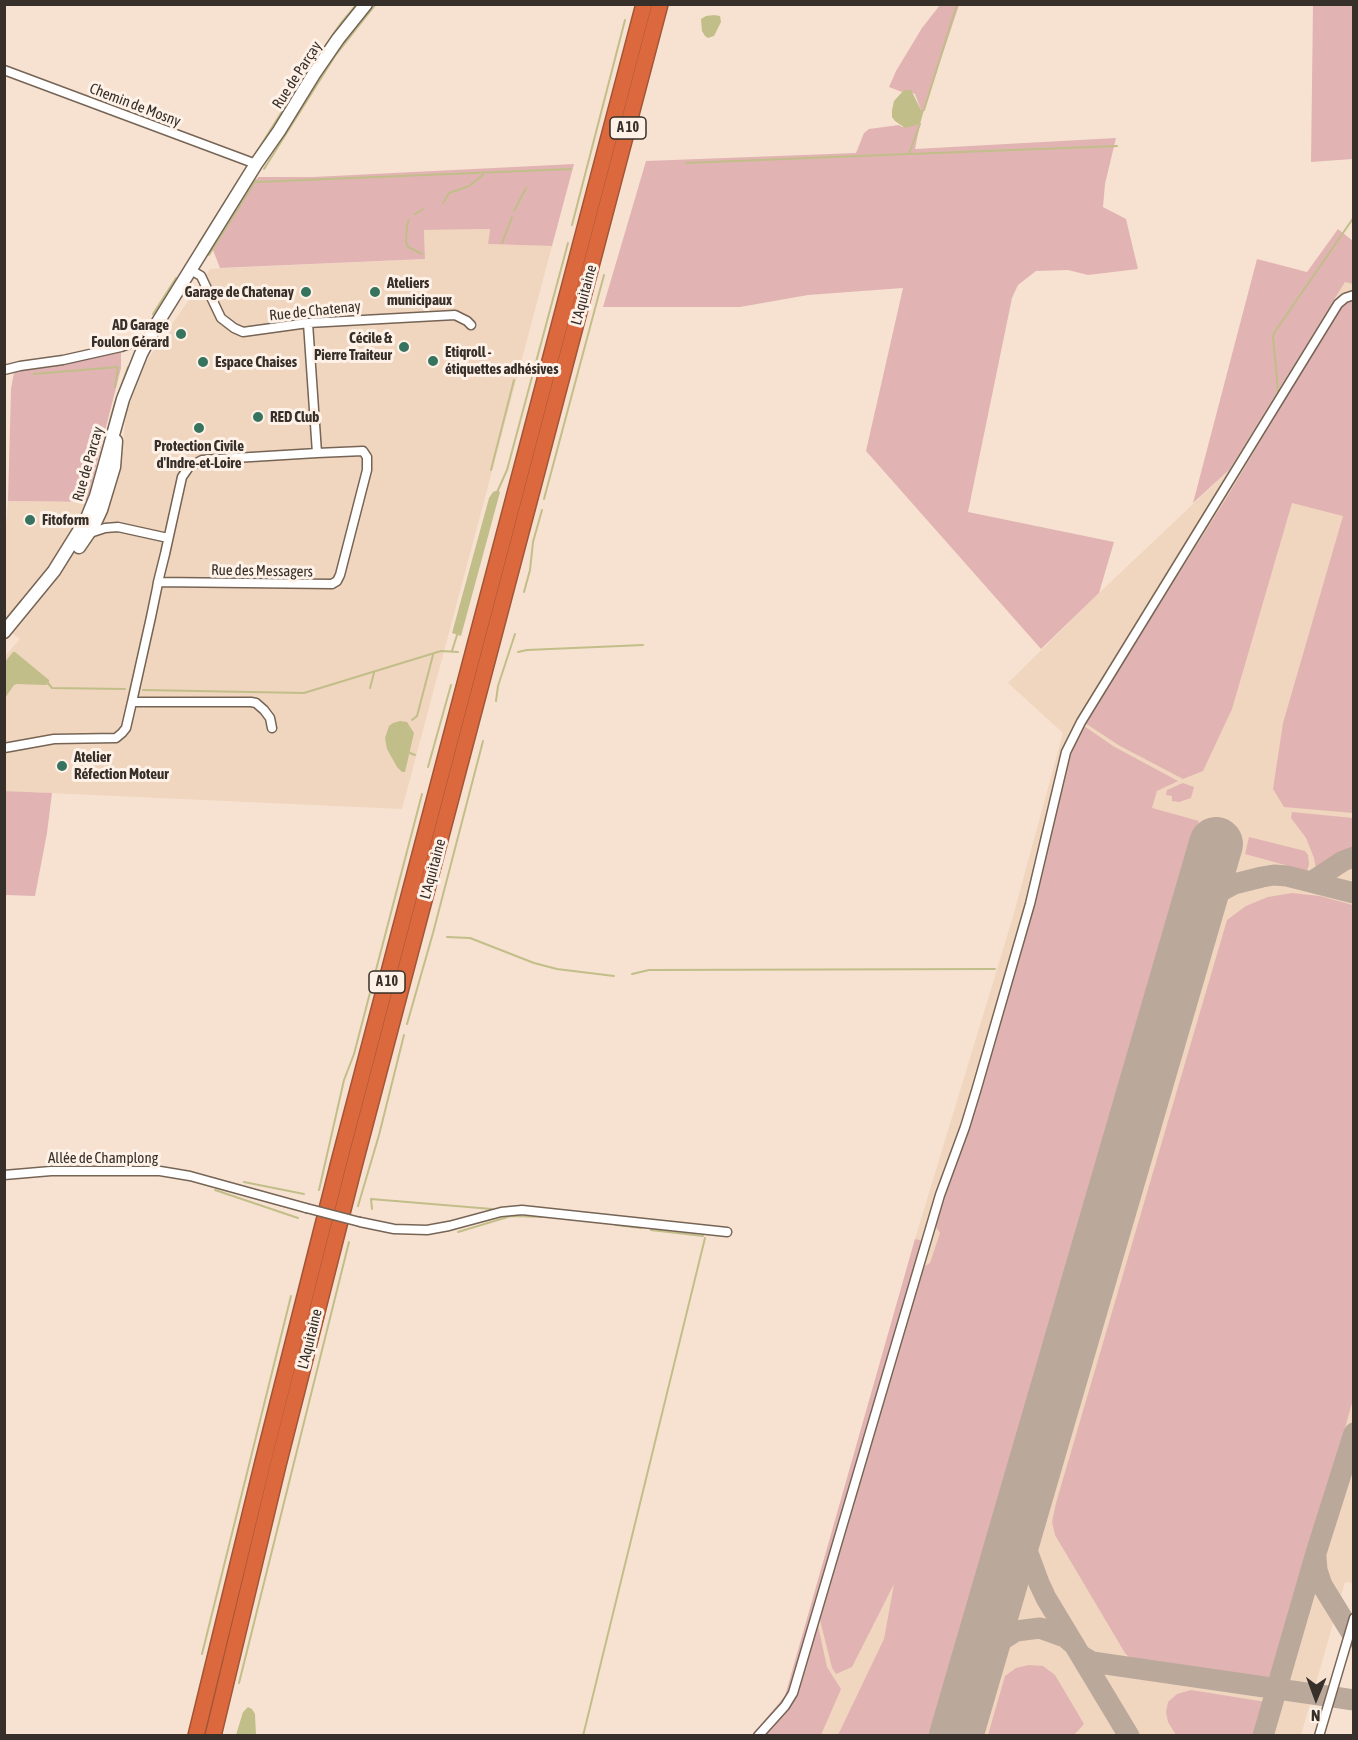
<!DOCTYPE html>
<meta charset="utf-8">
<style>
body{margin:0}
#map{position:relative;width:1358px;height:1740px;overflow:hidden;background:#f7e2d1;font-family:"Asap Condensed",sans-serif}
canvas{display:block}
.frame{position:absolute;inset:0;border:6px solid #372f29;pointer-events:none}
.north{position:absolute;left:1286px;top:1668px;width:60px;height:60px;-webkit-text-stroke:4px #fef1e7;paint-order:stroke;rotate:181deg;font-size:16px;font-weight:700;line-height:24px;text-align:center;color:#372f29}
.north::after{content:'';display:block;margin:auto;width:21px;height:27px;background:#372f29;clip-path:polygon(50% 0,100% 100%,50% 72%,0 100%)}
</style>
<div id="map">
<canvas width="1358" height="1740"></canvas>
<div class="frame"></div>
<div class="north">N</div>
</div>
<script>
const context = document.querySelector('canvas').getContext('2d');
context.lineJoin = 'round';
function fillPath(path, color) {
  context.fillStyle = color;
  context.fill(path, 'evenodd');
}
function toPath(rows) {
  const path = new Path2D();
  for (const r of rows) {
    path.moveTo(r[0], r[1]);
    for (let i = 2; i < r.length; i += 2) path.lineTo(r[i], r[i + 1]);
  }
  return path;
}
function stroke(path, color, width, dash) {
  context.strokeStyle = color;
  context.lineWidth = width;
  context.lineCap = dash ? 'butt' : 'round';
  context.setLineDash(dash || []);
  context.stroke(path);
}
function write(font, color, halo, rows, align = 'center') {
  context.font = font + ' "Asap Condensed",sans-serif';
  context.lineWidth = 6;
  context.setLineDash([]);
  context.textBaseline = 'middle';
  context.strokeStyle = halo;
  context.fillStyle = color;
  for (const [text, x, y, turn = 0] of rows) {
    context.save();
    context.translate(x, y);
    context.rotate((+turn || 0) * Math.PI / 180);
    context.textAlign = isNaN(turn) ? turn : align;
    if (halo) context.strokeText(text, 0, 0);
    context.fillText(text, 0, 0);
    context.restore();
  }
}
const built = toPath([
 [490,229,488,244,552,246,402,809,5,791,5,656,20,639,5,628,4,551,8,501,108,503,121,459,126,413,146,362,210,269,425,259,424,230],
 [1345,281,1353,284,1354,1583,1345,1582,1301,1735,751,1736,785,1696,915,1239,1012,920,1063,733,1008,683,1099,593,1229,470]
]);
const green = toPath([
 [940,5,959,5,924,110,921,110,915,94,905,90,902,92,889,87,896,71,922,28],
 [1313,5,1353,5,1353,159,1311,162],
 [920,124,915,149,1116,138,1105,184,1103,207,1126,219,1138,269,1088,275,1068,270,1036,271,1018,285,1012,298,968,512,1114,542,1099,593,1041,649,866,451,903,288,808,295,740,307,603,307,646,161,856,153,864,133,869,129,899,125,902,127],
 [574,164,552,246,488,244,490,229,424,230,425,259,220,268,211,245,258,177,313,177],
 [1338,229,1353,241,1353,284,1345,282,1229,470,1193,503,1257,259,1307,272],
 [1353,300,1353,813,1284,807,1273,789,1283,723,1343,516,1292,503,1232,709,1203,771,1183,779,1120,746,1085,723,1227,497,1338,311,1348,302],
 [121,347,121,368,87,502,8,501,11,389,15,367],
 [1084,726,1113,746,1178,781,1157,791,1152,808,1199,821,931,1735,838,1735,884,1639,894,1584,852,1667,836,1674,832,1668,820,1620,823,1599,920,1269,930,1263,940,1233,934,1224,965,1134,1038,889,1067,765,1076,741],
 [1183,783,1194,787,1191,798,1179,802,1172,801,1172,796,1166,795,1167,790],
 [4,791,52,793,47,833,35,896,5,895],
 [1292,812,1353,818,1353,852,1320,871,1316,869,1314,858,1306,838,1291,818],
 [1249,837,1305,851,1308,855,1309,864,1307,871,1245,854],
 [1292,893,1320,896,1353,905,1354,1396,1273,1682,1268,1683,1138,1663,1132,1660,1125,1653,1055,1535,1052,1522,1056,1503,1227,920,1246,906,1268,897],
 [915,1239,920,1240,923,1244,792,1689,784,1704,756,1735,751,1736,785,1696],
 [817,1621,827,1667,841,1689,821,1735,762,1736,786,1710],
 [1029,1665,1043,1666,1055,1675,1084,1724,1074,1735,988,1735,1005,1676,1016,1668],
 [1191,1690,1266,1702,1257,1735,1176,1735,1168,1722,1166,1712,1168,1702,1177,1694]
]);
const water = toPath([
 [714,15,720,16,721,22,714,36,708,38,705,36,702,31,701,19,706,16],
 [904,90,911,90,921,110,924,110,920,124,905,128,895,121,892,117,892,110,894,101],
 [498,490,500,492,461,636,452,633,489,498,493,492],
 [13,652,15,652,49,680,49,684,45,685,17,684,14,685,5,698,5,662],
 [400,721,407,722,414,733,405,772,402,772,397,767,387,749,385,738,389,726,393,723],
 [248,1707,252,1709,255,1714,256,1735,236,1735,243,1712]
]);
const stream = toPath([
 [300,82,341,23,357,4],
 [924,110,957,4],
 [920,124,909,154,1117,146],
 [254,156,293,94],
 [686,163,908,154],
 [264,169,335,56,376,4],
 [256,182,571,169],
 [443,203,449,193,469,186,483,175],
 [514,211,526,188],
 [415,214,423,209],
 [409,220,407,226,406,242,408,247,422,254],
 [572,225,625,20],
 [199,243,240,178],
 [502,243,512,217],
 [209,255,256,180],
 [153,314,176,278],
 [34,374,118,367,115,387],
 [1278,391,1273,337,1274,333,1354,217],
 [100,459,115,403,128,367],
 [491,470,514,380],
 [498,490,507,470,568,243],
 [544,499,604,275],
 [524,592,530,570,533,542,542,510],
 [4,622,21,601],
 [452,651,457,635],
 [518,652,527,650,643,645],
 [47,682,52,688,125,689],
 [370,688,374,673],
 [143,690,304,693,441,651,458,652],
 [496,701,498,686,515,634],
 [412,720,417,716,433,655],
 [410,753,415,755],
 [428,767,451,685],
 [447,937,470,938,534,963,557,969,614,976],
 [632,974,649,970,995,969],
 [407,1024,433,933,483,741],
 [244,1182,304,1194],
 [215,1190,298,1218],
 [319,1190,344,1080,354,1054,422,794],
 [358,1206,379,1135,404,1035],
 [372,1209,371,1199,492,1209],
 [616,1225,641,1228],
 [651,1230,703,1236],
 [458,1232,511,1216,545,1217],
 [202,1654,291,1296],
 [239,1683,349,1242],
 [583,1736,705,1238]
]);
const taxiway = toPath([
 [1311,882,1343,861,1354,857],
 [1196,916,1213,896,1223,890,1234,884,1262,877,1274,875,1287,876,1354,893],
 [1020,1514,1025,1545,1039,1583,1046,1598,1129,1736],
 [1316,1557,1317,1570,1322,1585,1354,1637],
 [1082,1656,1092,1662,1354,1700],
 [972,1679,996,1644,1016,1631,1040,1628,1065,1637,1072,1643],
 [1263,1736,1316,1553,1354,1433]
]);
const runway = toPath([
 [956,1736,1216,844]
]);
const street = toPath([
 [4,70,256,164],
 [191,270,201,276,221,318,234,328,243,332,308,323,455,315,467,321,471,325],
 [308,323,317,453],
 [4,370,20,366,63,360,121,347,129,344],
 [90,533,105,528,118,527,168,538],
 [132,702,151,617,157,588,158,582,165,554,182,477,189,467,202,460,317,453,363,451,367,457,367,470,340,575,337,581,332,584,158,582],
 [4,748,54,739,116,738,122,733,126,728,132,702,251,702,256,703,264,710,270,718,272,728],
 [4,1175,51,1171,160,1171,190,1176,306,1208],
 [360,1222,394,1229,427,1230,449,1226,501,1212,522,1210,727,1232],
 [758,1736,785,1706,793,1693,940,1195,965,1127,976,1091,1030,904,1066,752,1081,722,1338,304,1345,298,1354,295],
 [1319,1736,1354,1618]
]);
const secondary = toPath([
 [79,547,94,525,101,510,114,467,116,441],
 [4,632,54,571,87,518,96,496,123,399,141,354,158,322,256,164,279,131,314,74,338,39,366,4]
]);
const highway = toPath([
 [196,1736,263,1462,339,1162,644,4],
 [213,1736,278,1465,354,1166,660,4]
]);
const streetBridge = toPath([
 [306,1208,360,1222]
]);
const markers = [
 [306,292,6,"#37745f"],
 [375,292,6,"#37745f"],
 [181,334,6,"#37745f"],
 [404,347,6,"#37745f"],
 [433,361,6,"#37745f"],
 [203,362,6,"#37745f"],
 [258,417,6,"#37745f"],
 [199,428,6,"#37745f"],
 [30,520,6,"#37745f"],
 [62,766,6,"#37745f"]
];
const shields = [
 [628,128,36],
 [387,982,36]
];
const shieldNames = [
 ["A 10",628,128],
 ["A 10",387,982]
];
const streetNames = [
 ["Rue de Parçay",297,75,-57],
 ["Chemin de Mosny",135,105,21],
 ["L'Aquitaine",584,295,-75],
 ["Rue de Chatenay",315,311,-6],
 ["Rue de Parcay",88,464,-74],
 ["Rue des Messagers",262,571,1],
 ["L'Aquitaine",433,869,-75],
 ["Allée de Champlong",103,1158],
 ["L'Aquitaine",310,1339,-76]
];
const poiNames = [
 ["Ateliers",387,283],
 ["municipaux",387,300],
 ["Garage de Chatenay",294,292,"right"],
 ["AD Garage",169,325,"right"],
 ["Foulon Gérard",169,342,"right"],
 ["Cécile &",392,338,"right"],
 ["Pierre Traiteur",392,355,"right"],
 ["Etiqroll -",445,352],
 ["étiquettes adhésives",445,369],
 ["Espace Chaises",215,362],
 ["RED Club",270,417],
 ["Protection Civile",199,446,"center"],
 ["d'Indre-et-Loire",199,463,"center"],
 ["Fitoform",42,520],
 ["Atelier",74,757],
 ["Réfection Moteur",74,774]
];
fillPath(built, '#f0d5bf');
fillPath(green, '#e1b4b3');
fillPath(water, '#c1be89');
stroke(stream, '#c1be89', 2);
stroke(taxiway, '#baa89b', 21);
stroke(runway, '#baa89b', 54);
stroke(street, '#766455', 11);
stroke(secondary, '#766455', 15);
stroke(highway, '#a25536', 18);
stroke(street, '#fff', 8);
stroke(secondary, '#fff', 12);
stroke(highway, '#db693d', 15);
stroke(streetBridge, '#766455', 11, []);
stroke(streetBridge, '#fff', 8);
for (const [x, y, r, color] of markers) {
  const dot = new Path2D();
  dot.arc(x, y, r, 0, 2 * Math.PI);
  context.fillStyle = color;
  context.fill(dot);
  stroke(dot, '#fef1e7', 2);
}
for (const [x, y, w] of shields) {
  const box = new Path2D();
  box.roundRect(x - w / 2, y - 11, w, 22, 4.5);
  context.fillStyle = '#fef1e7';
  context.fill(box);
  stroke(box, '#372f29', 1.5);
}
write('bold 14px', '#372f29', null, shieldNames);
write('15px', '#372f29', '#fef1e7', streetNames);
write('bold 15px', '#372f29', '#fef1e7', poiNames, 'left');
</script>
